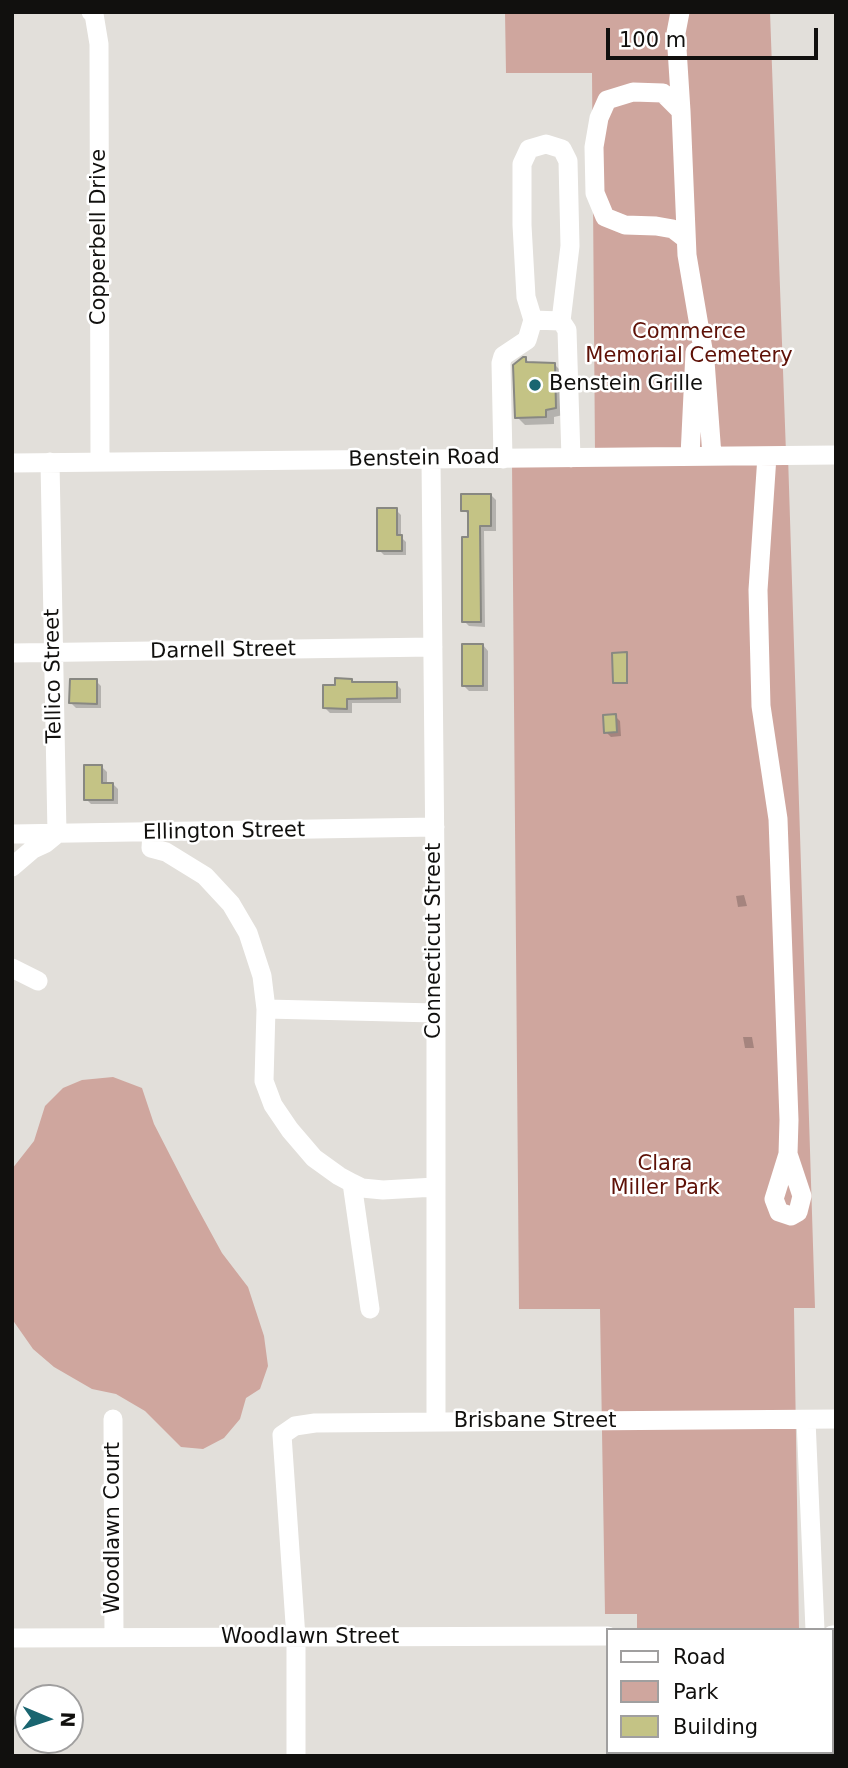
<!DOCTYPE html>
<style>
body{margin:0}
#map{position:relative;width:848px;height:1768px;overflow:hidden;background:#e2dfda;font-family:"DejaVu Sans",sans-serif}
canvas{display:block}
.frame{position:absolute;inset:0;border:14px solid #11100e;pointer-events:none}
.legend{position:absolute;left:606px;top:1628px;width:228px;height:126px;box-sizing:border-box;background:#fff;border:2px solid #a09f9f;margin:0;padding:9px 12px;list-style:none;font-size:21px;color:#11100e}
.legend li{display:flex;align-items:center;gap:14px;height:35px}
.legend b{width:35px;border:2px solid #a09f9f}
.north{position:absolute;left:14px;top:1684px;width:70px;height:70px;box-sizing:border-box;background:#fff;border:2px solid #a09f9f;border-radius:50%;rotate:92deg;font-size:19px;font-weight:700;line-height:28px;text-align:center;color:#11100e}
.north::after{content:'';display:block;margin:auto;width:24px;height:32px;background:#196570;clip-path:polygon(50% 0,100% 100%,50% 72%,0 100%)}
.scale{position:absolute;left:606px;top:28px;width:212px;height:32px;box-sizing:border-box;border:4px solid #11100e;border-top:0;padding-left:9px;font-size:21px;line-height:24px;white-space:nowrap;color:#11100e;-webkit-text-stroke:5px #fff;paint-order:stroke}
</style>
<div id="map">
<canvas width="848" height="1768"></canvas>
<div class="frame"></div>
<ul class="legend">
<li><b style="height:9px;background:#fff"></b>Road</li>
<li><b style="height:19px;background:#cfa69e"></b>Park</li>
<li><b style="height:19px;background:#c4c385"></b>Building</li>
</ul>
<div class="north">N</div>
<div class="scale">100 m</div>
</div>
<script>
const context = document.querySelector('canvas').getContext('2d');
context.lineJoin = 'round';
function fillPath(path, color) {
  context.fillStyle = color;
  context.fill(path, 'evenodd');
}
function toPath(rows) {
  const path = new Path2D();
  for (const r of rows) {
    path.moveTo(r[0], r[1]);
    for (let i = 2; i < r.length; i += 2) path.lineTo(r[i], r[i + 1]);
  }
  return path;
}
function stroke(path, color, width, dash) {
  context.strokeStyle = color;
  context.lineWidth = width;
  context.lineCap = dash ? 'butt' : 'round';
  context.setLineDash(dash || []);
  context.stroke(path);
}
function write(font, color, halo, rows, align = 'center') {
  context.font = font + ' "DejaVu Sans",sans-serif';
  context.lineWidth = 5;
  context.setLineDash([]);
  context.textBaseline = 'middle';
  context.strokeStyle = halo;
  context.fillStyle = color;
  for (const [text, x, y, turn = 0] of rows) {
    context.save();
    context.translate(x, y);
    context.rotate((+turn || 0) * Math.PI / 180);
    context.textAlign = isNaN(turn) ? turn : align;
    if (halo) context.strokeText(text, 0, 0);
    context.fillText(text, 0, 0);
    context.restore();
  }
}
const green = toPath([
 [505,12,770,12,786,453,595,454,592,73,506,73],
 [788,456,815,1308,794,1308,799,1630,637,1630,637,1614,605,1614,600,1309,519,1309,512,462],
 [113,1077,142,1088,154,1124,192,1198,222,1253,248,1287,264,1336,268,1366,260,1389,246,1398,240,1419,224,1438,203,1449,181,1447,145,1411,116,1394,92,1389,54,1367,33,1349,12,1319,12,1169,34,1141,45,1106,63,1088,82,1080],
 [832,1739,836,1739,836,1756,671,1756,671,1752,832,1752]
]);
const shadow = toPath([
 [526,359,530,364,554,364,562,372,563,415,554,417,554,424,525,425,517,417],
 [491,495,496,500,496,531,484,531,485,627,469,626,464,621,470,515,463,510],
 [396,510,401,515,401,537,406,542,406,555,384,555,379,550],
 [483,645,488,651,488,691,469,691,464,686],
 [626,654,628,656,628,684,617,684,614,682],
 [351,680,354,684,396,684,401,689,401,703,352,703,352,713,330,713,325,708,337,687],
 [96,681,101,686,101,708,76,708,71,703],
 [615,716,620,721,621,736,611,737,606,732],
 [102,767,107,772,107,784,113,784,118,789,118,804,91,804,86,799],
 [744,895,747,906,738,907,736,896],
 [743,1037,752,1037,754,1048,745,1048]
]);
const building = toPath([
 [523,357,526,357,526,362,555,363,556,408,546,410,546,417,515,418,513,365,523,357],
 [461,494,491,494,491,526,480,526,481,622,462,622,462,537,468,537,468,511,461,511,461,494],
 [377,508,397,508,397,535,402,535,402,551,377,551,377,508],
 [462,644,483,644,483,686,462,686,462,644],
 [627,652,627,683,613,683,612,653,627,652],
 [335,678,352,679,352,682,397,682,397,698,347,699,347,709,323,708,323,685,335,685,335,678],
 [70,679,97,679,97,704,69,703,70,679],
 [616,714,617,732,604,733,603,715,616,714],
 [84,765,102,765,102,783,113,783,113,800,84,800,84,765]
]);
const minor = toPath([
 [91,12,94,14,99,44,100,462],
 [680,12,676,33,681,111],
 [686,239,673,229,656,226,625,225,605,217,595,193,594,147,599,118,607,100,633,92,663,93,681,111,687,255,705,361,712,456],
 [533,320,526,297,522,225,522,164,529,149,546,144,562,149,568,161,570,246,561,321],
 [690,456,695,352],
 [767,456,758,590,761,706,778,819,789,1120,788,1154,774,1199,779,1212,791,1216,798,1212,802,1196,788,1154],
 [503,459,501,363,503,356,527,340,533,320,561,321,567,330,571,458],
 [431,460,436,966,436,1422],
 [12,463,836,455],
 [12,653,433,647],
 [152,833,151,848,166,852,205,876,231,904,248,933,262,976,266,1009,264,1081,273,1105,290,1130,314,1158,339,1176,352,1183,370,1309],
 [12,834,435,827],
 [12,867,33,849,46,843,57,834,50,462],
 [12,968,38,981],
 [266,1009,435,1013],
 [352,1183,362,1188,383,1190,435,1187],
 [113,1419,114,1637],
 [806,1420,815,1630],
 [832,1635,836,1635],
 [12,1638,608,1636],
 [296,1756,296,1638,282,1435,295,1426,315,1423,836,1419],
 [818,1756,818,1752]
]);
const markers = [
 [535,385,7,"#196570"]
];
const streetNames = [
 ["Copperbell Drive",100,237,-90],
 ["Benstein Road",424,459,-1],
 ["Darnell Street",223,651,-1],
 ["Tellico Street",54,676,-91],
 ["Ellington Street",224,832,-1],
 ["Connecticut Street",435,941,-90],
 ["Brisbane Street",535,1422],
 ["Woodlawn Court",114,1528,-90],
 ["Woodlawn Street",310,1638]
];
const parkNames = [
 ["Commerce",689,333],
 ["Memorial Cemetery",689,357],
 ["Clara",665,1165],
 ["Miller Park",665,1189]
];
const poiNames = [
 ["Benstein Grille",549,385]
];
fillPath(green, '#cfa69e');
fillPath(shadow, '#0003');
fillPath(building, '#c4c385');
stroke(building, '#888882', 2);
stroke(minor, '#fff', 19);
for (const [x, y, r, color] of markers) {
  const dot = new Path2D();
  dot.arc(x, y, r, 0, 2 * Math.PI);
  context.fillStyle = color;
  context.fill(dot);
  stroke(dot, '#fff', 2.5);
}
write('21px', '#11100e', '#fff', streetNames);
write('21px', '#5e1107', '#fff', parkNames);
write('21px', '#11100e', '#fff', poiNames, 'left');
</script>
